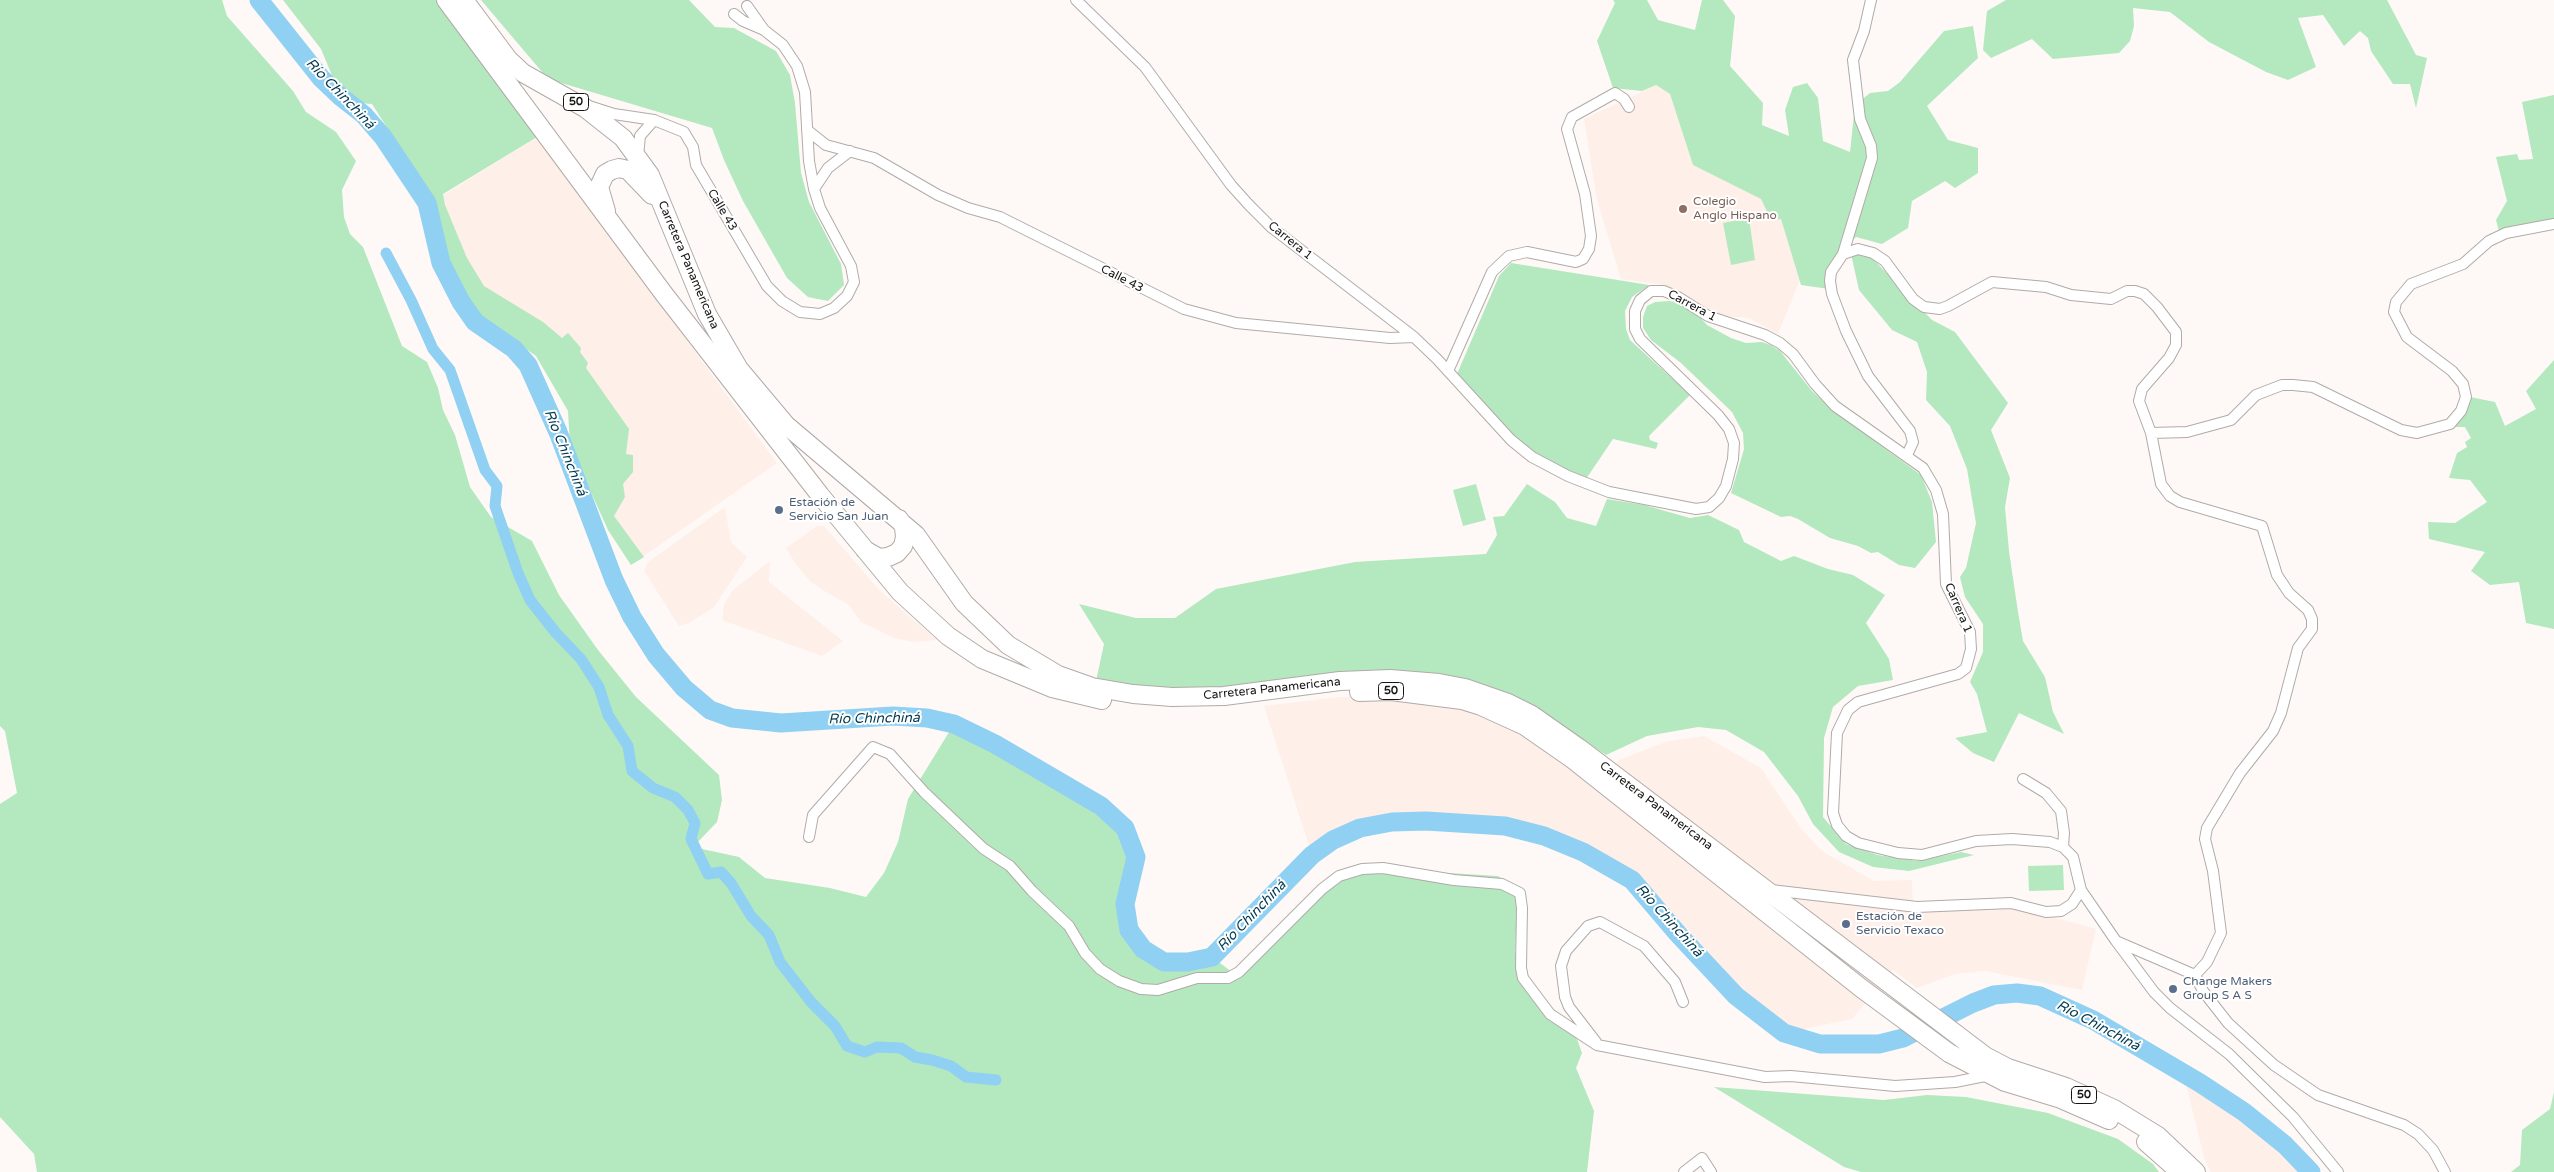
<!DOCTYPE html>
<meta charset="utf-8">
<style>
body{margin:0}
canvas{display:block;background:#fef9f7}
</style>
<canvas width="2554" height="1172"></canvas>
<script>
const context = document.querySelector('canvas').getContext('2d');
context.lineJoin = 'round';
function fillPath(path, color) {
  context.fillStyle = color;
  context.fill(path, 'evenodd');
}
function toPath(rows) {
  const path = new Path2D();
  for (const r of rows) {
    path.moveTo(r[0], r[1]);
    for (let i = 2; i < r.length; i += 2) path.lineTo(r[i], r[i + 1]);
  }
  return path;
}
function stroke(path, color, width, dash) {
  context.strokeStyle = color;
  context.lineWidth = width;
  context.lineCap = dash ? 'butt' : 'round';
  context.setLineDash(dash || []);
  context.stroke(path);
}
function write(font, color, halo, rows, align = 'center') {
  context.font = font + ' "Varela Round",sans-serif';
  context.lineWidth = 4;
  context.setLineDash([]);
  context.textBaseline = 'middle';
  context.strokeStyle = halo;
  context.fillStyle = color;
  for (const [text, x, y, turn = 0] of rows) {
    context.save();
    context.translate(x, y);
    context.rotate((+turn || 0) * Math.PI / 180);
    context.textAlign = isNaN(turn) ? turn : align;
    if (halo) context.strokeText(text, 0, 0);
    context.fillText(text, 0, 0);
    context.restore();
  }
}
const built = toPath([
 [1656,85,1670,94,1693,165,1761,199,1771,220,1781,219,1800,280,1778,334,1749,318,1710,315,1663,285,1621,279,1597,200,1584,119],
 [537,137,777,463,631,565,608,530,612,449,598,413,480,294,434,201],
 [725,507,731,542,747,557,714,607,689,623,679,626,644,571,648,562],
 [817,526,824,526,880,591,937,640,913,642,894,638,861,622,848,604,829,594,811,582,797,566,786,548],
 [770,561,769,582,843,641,822,656,722,620,724,604,733,590],
 [1339,697,1414,697,1462,707,1511,728,1594,785,1619,760,1668,741,1704,736,1761,768,1802,830,1822,851,1874,881,1912,880,1913,910,2013,906,2096,929,2082,990,1985,971,1955,974,1917,988,1893,970,1852,1019,1784,1033,1736,996,1678,934,1632,880,1583,852,1544,836,1505,826,1426,821,1392,822,1360,828,1333,840,1312,855,1264,706],
 [2183,1072,2244,1112,2285,1145,2311,1172,2211,1172,2205,1161]
]);
const green = toPath([
 [0,0,222,0,227,16,293,91,306,112,336,132,356,161,342,190,344,217,350,234,363,247,402,346,427,362,438,388,443,410,455,435,470,487,491,517,532,541,559,595,598,650,636,697,719,775,722,800,717,822,693,847,739,857,765,878,830,888,866,897,884,873,898,842,908,799,954,724,995,744,1101,806,1125,828,1136,857,1125,904,1129,930,1143,949,1164,962,1188,962,1212,957,1236,975,1327,881,1367,868,1498,876,1513,886,1518,896,1515,951,1522,976,1577,1039,1582,1053,1576,1068,1594,1111,1587,1172,37,1172,34,1154,0,1117,0,804,17,793,5,731,0,726],
 [283,0,436,0,537,137,443,194,445,205,467,258,484,286,543,322,562,338,568,333,581,348,580,352,588,363,586,368,629,429,626,454,633,455,633,472,623,484,625,497,614,516,644,557,631,565,608,530,570,446,568,411,536,356,478,314,452,272,434,201,372,104,359,103,336,85,321,49],
 [481,0,689,0,715,27,734,28,776,51,790,75,795,103,801,173,809,202,841,264,844,285,828,301,808,297,787,278,743,201,724,160,712,128,548,79],
 [1613,0,1647,0,1658,20,1695,30,1702,0,1723,0,1735,16,1730,66,1763,103,1762,125,1789,136,1785,110,1793,87,1807,83,1818,98,1823,141,1850,152,1855,105,1870,93,1888,91,1900,82,1944,31,1973,26,1978,58,1927,106,1948,140,1978,148,1978,173,1955,188,1945,181,1912,201,1908,228,1882,244,1856,237,1842,249,1829,289,1801,285,1781,219,1771,220,1761,199,1693,165,1670,94,1656,85,1642,91,1613,88,1597,41,1615,3],
 [2006,0,2387,0,2416,55,2427,58,2416,108,2410,84,2393,84,2371,51,2368,38,2360,31,2344,46,2323,15,2298,18,2316,67,2288,80,2266,72,2209,42,2170,12,2133,8,2134,26,2130,41,2119,53,2053,59,2032,39,1991,58,1983,50,1987,11],
 [2554,95,2554,220,2499,231,2496,220,2507,201,2496,157,2517,154,2519,160,2533,159,2522,102],
 [1749,218,1755,260,1731,265,1723,223],
 [1851,254,1869,255,1932,320,1955,332,2008,403,1991,430,2010,478,2005,507,2009,551,2018,612,2023,641,2045,677,2053,712,2064,734,2019,713,1994,762,1973,753,1955,738,1987,732,1977,694,1970,682,1983,652,1983,624,1965,597,1960,577,1966,568,1976,523,1967,469,1950,426,1926,400,1927,372,1917,342,1892,330,1859,290],
 [1511,263,1649,285,1632,297,1625,311,1626,329,1630,340,1690,395,1649,436,1650,440,1658,443,1656,449,1613,439,1586,479,1570,473,1535,454,1514,437,1457,374,1499,276],
 [1669,301,1679,303,1699,316,1707,325,1731,338,1746,343,1762,342,1771,345,1780,351,1812,391,1832,410,1921,475,1932,502,1936,542,1915,568,1899,565,1878,552,1871,553,1858,546,1830,538,1798,519,1790,516,1781,517,1731,493,1744,449,1743,433,1732,412,1681,363,1651,340,1643,328,1643,317,1647,306,1655,302],
 [2554,360,2554,629,2526,623,2519,582,2490,585,2471,571,2485,552,2429,539,2428,522,2455,523,2487,502,2470,480,2449,478,2457,453,2467,447,2465,442,2471,438,2465,427,2453,427,2470,397,2495,402,2505,426,2536,409,2526,391],
 [1476,484,1486,520,1463,526,1453,490],
 [1527,484,1555,502,1567,518,1596,526,1607,499,1644,505,1690,518,1708,515,1739,530,1744,542,1781,561,1794,556,1828,569,1853,575,1885,595,1866,623,1889,659,1893,680,1858,686,1833,707,1824,738,1823,817,1846,844,1878,855,1917,861,1961,852,1974,855,1909,871,1873,867,1839,852,1813,824,1798,796,1764,752,1726,730,1698,727,1647,736,1606,755,1534,709,1487,688,1172,691,1096,681,1104,644,1079,604,1136,618,1175,618,1216,589,1355,562,1486,554,1497,535,1493,517,1504,516],
 [2063,865,2064,890,2029,891,2028,866],
 [1714,1087,1884,1100,1927,1095,1966,1097,2048,1113,2118,1139,2153,1164,2159,1172,1861,1172,1844,1167],
 [2554,1092,2554,1172,2511,1172,2520,1165,2522,1130,2550,1109]
]);
const canal = toPath([
 [386,253,411,300,433,349,450,370,485,470,497,486,495,506,518,573,530,600,556,633,581,659,599,687,608,715,628,746,632,771,653,788,675,797,688,810,695,823,691,839,708,874,721,872,731,883,751,916,769,935,780,962,811,1002,835,1026,847,1046,865,1052,877,1047,901,1048,915,1057,932,1060,951,1066,966,1077,996,1080]
]);
const river = toPath([
 [259,0,321,78,341,97,364,115,383,137,427,203,441,263,461,302,475,322,514,349,528,365,558,432,614,580,632,617,656,655,684,688,710,710,732,718,781,723,893,716,927,718,954,724,995,744,1101,806,1125,828,1136,857,1125,904,1129,930,1143,949,1164,962,1188,962,1212,957,1312,855,1333,840,1360,828,1392,822,1426,821,1505,826,1544,836,1583,852,1632,880,1678,934,1736,996,1784,1033,1820,1044,1879,1044,1903,1038,1973,1003,1994,995,2017,993,2040,996,2093,1020,2200,1083,2244,1112,2285,1145,2311,1172]
]);
const minor = toPath([
 [1076,0,1145,67,1231,185,1249,205,1271,227,1414,337,1437,359,1511,440,1532,457,1568,476,1609,492,1696,509,1709,507,1719,498,1726,486,1733,459,1734,443,1729,429,1718,415,1640,339,1635,329,1635,311,1640,300,1651,291,1664,291,1678,297,1708,316,1765,335,1780,343,1793,354,1815,384,1835,406,1923,468,1936,490,1943,514,1946,584,1970,632,1971,649,1966,668,1958,674,1858,702,1848,710,1837,733,1833,813,1837,825,1846,836,1858,843,1898,853,1922,855,1976,841,2012,839,2050,842,2063,847,2073,857,2081,890],
 [1871,0,1864,31,1853,60,1860,119,1871,146,1872,158,1843,254,1831,272,1830,281,1832,294,1846,331,1868,376,1910,431,1913,442,1907,455],
 [734,14,743,21,764,30],
 [589,106,614,114,654,120,684,132,693,147,696,165,767,286,782,301,800,312,820,314,834,308,847,296,854,282,851,266,820,208,814,189,809,161,805,92,797,66,783,45,764,30,747,6],
 [807,130,826,145,874,158,938,195,968,208,1000,217,1184,309,1236,323,1390,338,1414,337],
 [638,156,640,136,654,120],
 [814,189,828,168,850,151],
 [1843,254,1858,249,1873,253,1885,261,1913,299,1924,307,1940,309,1948,306,1992,282,2046,287,2071,295,2111,299,2127,291,2135,291,2144,294,2157,307,2176,332,2176,345,2169,358,2142,389,2139,401,2151,433,2161,484,2170,496,2180,502,2262,526,2277,575,2289,593,2308,610,2312,619,2312,629,2298,648,2281,713,2273,731,2240,773,2207,828,2205,839,2213,871,2221,933,2207,962,2195,975],
 [1448,371,1492,272,1509,256,1527,252,1576,262,1583,259,1589,249,1591,236,1585,194,1567,129,1572,117,1615,93,1624,99,1629,107],
 [2151,433,2187,432,2231,420,2256,395,2282,385,2293,385,2313,387,2401,430,2417,433,2450,424,2461,411,2466,397,2463,384,2452,371,2407,337,2394,312,2396,302,2411,284,2463,264,2489,241,2506,233,2554,224],
 [2023,779,2046,793,2061,811,2064,833,2063,847],
 [809,837,813,815,873,747,890,754,924,792,984,849,1010,866,1032,891,1069,926,1085,953,1100,969,1119,981,1141,989,1158,990,1197,978,1228,978,1239,972,1322,889,1339,876,1362,869,1383,868,1454,880,1502,884,1520,893,1522,908,1521,968,1523,978,1550,1014,1597,1045,1765,1077,1791,1076,1895,1086,1955,1082,1990,1075],
 [1771,890,1917,907,2011,903,2046,912,2061,911,2072,904,2081,890],
 [2081,890,2116,941,2195,975,2203,991,2228,1023,2274,1065,2318,1095,2404,1125,2418,1134,2433,1150,2445,1172],
 [2116,941,2154,992,2170,1008,2229,1054,2293,1117,2338,1172],
 [1596,1042,1569,1007,1565,997,1561,966,1566,951,1588,926,1600,922,1644,946,1675,982,1683,1002],
 [1684,1172,1702,1158,1711,1172]
]);
const trunk = toPath([
 [446,0,664,294,820,495,900,592,948,636,982,659,1052,688,1102,700],
 [464,0,508,59,523,73,585,108,623,138,650,175,707,314,739,369,786,425,916,535,964,603,1008,645,1058,675,1092,687,1133,694,1172,697,1224,696,1340,681,1390,679,1439,683,1465,688,1508,703,1532,715,1579,748,1985,1056,2008,1068,2066,1087,2114,1109,2158,1136,2196,1172],
 [606,211,599,187,605,174,612,170,619,168,628,170,652,195],
 [865,550,879,558,888,557,897,553,903,546,905,537,904,527,899,519],
 [1359,692,1391,691,1462,700,1481,706,1525,726,1571,758,1861,988,1949,1053,2005,1082,2061,1099,2109,1120],
 [2146,1142,2180,1172]
]);
const markers = [
 [1683,209,5,"#8d6e63"],
 [779,510,5,"#5c6f8a"],
 [1846,924,5,"#5c6f8a"],
 [2173,989,5,"#5c6f8a"]
];
const shields = [
 [576,102,25],
 [1391,691,25],
 [2084,1095,25]
];
const shieldNames = [
 ["50",576,102],
 ["50",1391,691],
 ["50",2084,1095]
];
const educationNames = [
 ["Colegio",1693,202],
 ["Anglo Hispano",1693,216]
];
const streetNames = [
 ["Calle 43",722,210,59],
 ["Carrera 1",1290,241,39],
 ["Carretera Panamericana",688,265,67],
 ["Calle 43",1122,279,27],
 ["Carrera 1",1692,306,28],
 ["Carrera 1",1958,608,67],
 ["Carretera Panamericana",1272,689,-6],
 ["Carretera Panamericana",1656,806,37]
];
const serviceNames = [
 ["Estación de",789,503],
 ["Servicio San Juan",789,517],
 ["Estación de",1856,917],
 ["Servicio Texaco",1856,931],
 ["Change Makers",2183,982],
 ["Group S A S",2183,996]
];
const waterNames = [
 ["Río Chinchiná",340,94,46],
 ["Río Chinchiná",565,453,68],
 ["Río Chinchiná",874,719,-1],
 ["Río Chinchiná",1252,916,-46],
 ["Río Chinchiná",1669,921,48],
 ["Río Chinchiná",2098,1026,28]
];
fillPath(built, '#feefe9');
fillPath(green, '#b4e8bf');
stroke(canal, '#90d0f2', 11);
stroke(river, '#90d0f2', 19);
stroke(minor, '#b1aba8', 12);
stroke(trunk, '#b1aba8', 20);
stroke(minor, '#fff', 10);
stroke(trunk, '#fff', 18);
for (const [x, y, r, color] of markers) {
  const dot = new Path2D();
  dot.arc(x, y, r, 0, 2 * Math.PI);
  context.fillStyle = color;
  context.fill(dot);
  stroke(dot, '#fff', 2);
}
for (const [x, y, w] of shields) {
  const box = new Path2D();
  box.roundRect(x - w / 2, y - 8.5, w, 17, 4);
  context.fillStyle = '#fff';
  context.fill(box);
  stroke(box, '#171514', 1);
}
write('bold 11px', '#171514', null, shieldNames);
write('12px', '#785e54', '#fff', educationNames, 'left');
write('12px', '#171514', '#fff', streetNames);
write('12px', '#4e5e75', '#fff', serviceNames, 'left');
write('italic 14px', '#023a51', '#fff', waterNames);
</script>
